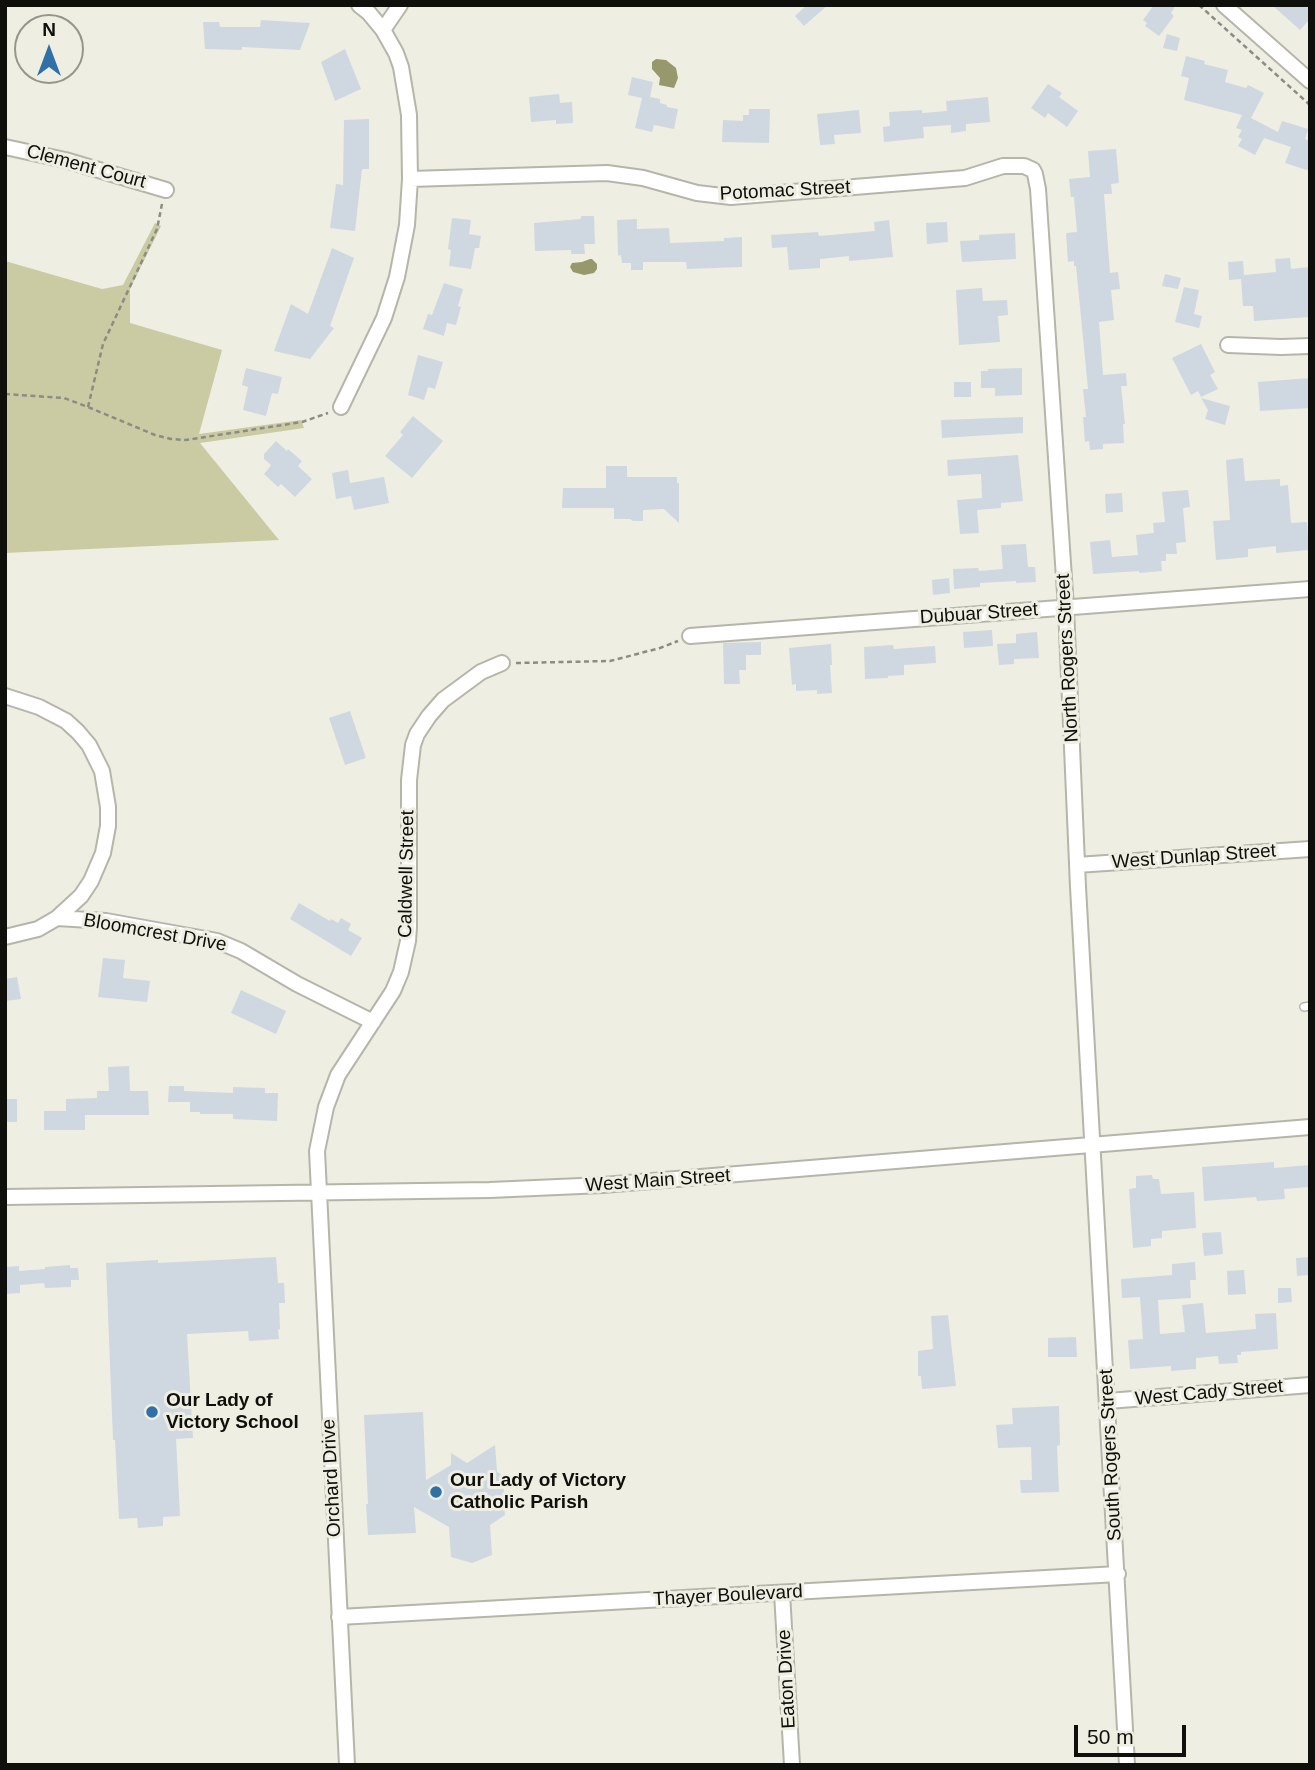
<!DOCTYPE html>
<style>
body{margin:0}
#map{position:relative;width:1315px;height:1770px;overflow:hidden;background:#eeeee2;font-family:Helvetica,sans-serif}
canvas{display:block}
.frame{position:absolute;inset:0;border:7px solid #0f0f0b;pointer-events:none}
.north{position:absolute;left:14px;top:14px;width:70px;height:70px;box-sizing:border-box;background:#eeeee2;border:2px solid #95958c;border-radius:50%;rotate:0deg;font-size:19px;font-weight:700;line-height:28px;text-align:center;color:#0f0f0b}
.north::after{content:'';display:block;margin:auto;width:24px;height:32px;background:#3070a7;clip-path:polygon(50% 0,100% 100%,50% 72%,0 100%)}
.scale{position:absolute;left:1074px;top:1725px;width:112px;height:32px;box-sizing:border-box;border:4px solid #0f0f0b;border-top:0;padding-left:9px;font-size:21px;line-height:24px;white-space:nowrap;color:#0f0f0b;-webkit-text-stroke:5px #eeeee2;paint-order:stroke}
</style>
<div id="map">
<canvas width="1315" height="1770"></canvas>
<div class="frame"></div>
<div class="north">N</div>
<div class="scale">50 m</div>
</div>
<script>
const context = document.querySelector('canvas').getContext('2d');
context.lineJoin = 'round';
function fillPath(path, color) {
  context.fillStyle = color;
  context.fill(path, 'evenodd');
}
function toPath(rows) {
  const path = new Path2D();
  for (const r of rows) {
    path.moveTo(r[0], r[1]);
    for (let i = 2; i < r.length; i += 2) path.lineTo(r[i], r[i + 1]);
  }
  return path;
}
function stroke(path, color, width, dash) {
  context.strokeStyle = color;
  context.lineWidth = width;
  context.lineCap = dash ? 'butt' : 'round';
  context.setLineDash(dash || []);
  context.stroke(path);
}
function write(font, color, halo, rows, align = 'center') {
  context.font = font + ' Helvetica,sans-serif';
  context.lineWidth = 6;
  context.setLineDash([]);
  context.textBaseline = 'middle';
  context.strokeStyle = halo;
  context.fillStyle = color;
  for (const [text, x, y, turn = 0] of rows) {
    context.save();
    context.translate(x, y);
    context.rotate((+turn || 0) * Math.PI / 180);
    context.textAlign = isNaN(turn) ? turn : align;
    if (halo) context.strokeText(text, 0, 0);
    context.fillText(text, 0, 0);
    context.restore();
  }
}
const green = toPath([
 [155,223,161,226,130,289,130,323,222,350,199,434,301,420,304,428,200,443,279,540,5,553,5,261,102,289,123,285]
]);
const water = toPath([
 [656,59,666,60,676,68,678,78,674,88,659,85,660,78,652,69,652,62],
 [590,259,592,259,597,264,597,269,594,273,584,275,573,272,570,267,572,263,582,262]
]);
const building = toPath([
 [807,5,828,5,804,26,795,16],
 [1154,5,1176,5,1171,13,1174,16,1159,36,1145,26,1147,23,1143,20],
 [1272,5,1310,5,1310,19,1300,30],
 [261,20,310,23,300,50,242,47,242,50,205,49,203,22,219,22,220,27,260,27],
 [1167,34,1180,38,1177,51,1163,48],
 [345,49,361,89,335,101,321,62],
 [1186,56,1205,61,1204,64,1228,70,1225,82,1246,88,1248,85,1264,93,1251,118,1249,117,1278,132,1282,121,1308,129,1305,139,1310,141,1310,171,1285,163,1291,147,1264,138,1255,155,1238,146,1242,139,1238,137,1242,130,1236,128,1242,115,1184,100,1189,78,1181,76],
 [632,77,653,82,650,97,660,99,660,103,667,105,667,107,678,109,674,129,654,125,652,132,635,128,642,98,628,95],
 [1048,84,1062,93,1059,97,1078,111,1067,127,1048,113,1045,118,1031,108],
 [559,94,560,103,572,102,573,123,556,124,556,120,531,122,529,97],
 [988,97,990,122,966,124,966,131,951,133,951,125,923,127,924,138,884,142,883,127,890,126,889,112,922,110,922,113,947,111,946,101],
 [749,109,770,109,769,143,722,142,723,120,743,121,743,115,749,115],
 [859,110,861,133,834,135,835,144,820,145,817,114],
 [369,119,369,169,362,169,355,231,330,228,336,184,343,185,344,120],
 [1116,149,1119,183,1111,184,1112,194,1104,194,1110,273,1118,272,1120,289,1111,290,1114,320,1099,322,1103,375,1126,373,1127,386,1121,386,1125,424,1123,424,1124,443,1103,444,1103,449,1090,450,1089,441,1085,442,1083,417,1086,417,1083,389,1088,389,1076,266,1074,266,1074,261,1068,262,1066,233,1077,232,1074,197,1071,197,1069,179,1090,177,1088,151],
 [581,216,594,216,595,244,584,244,585,254,571,254,571,250,535,251,534,223,581,219],
 [452,218,471,220,469,234,481,236,479,248,475,248,471,269,449,266,451,250,448,249],
 [637,219,637,229,669,228,670,243,724,241,724,238,742,237,742,267,687,269,686,262,643,262,643,270,631,270,631,263,622,263,621,255,618,256,617,220],
 [889,220,893,257,849,261,849,256,820,259,820,268,789,270,787,247,772,248,771,235,818,232,819,236,875,231,874,222],
 [947,222,948,242,927,244,926,223],
 [1015,233,1016,259,962,262,960,241,979,240,979,235],
 [332,248,354,258,330,326,334,328,310,359,274,351,291,304,308,314],
 [1290,258,1291,269,1310,267,1310,317,1254,321,1253,306,1243,306,1241,279,1229,280,1228,262,1243,261,1244,275,1276,272,1275,259],
 [1165,274,1181,278,1178,289,1162,286],
 [444,283,463,289,458,306,461,307,456,325,447,323,444,336,423,329,428,314,432,315],
 [1184,287,1199,290,1194,314,1202,316,1199,328,1175,322],
 [982,288,983,301,1007,300,1008,315,998,316,1000,342,959,345,956,290],
 [1201,344,1215,372,1210,375,1218,389,1201,397,1198,391,1191,395,1172,358],
 [418,355,443,362,435,389,428,387,424,400,408,395],
 [246,368,282,377,278,394,272,393,266,416,243,410,248,387,242,385],
 [1022,368,1022,395,995,396,995,388,981,388,981,371,988,371,988,369],
 [1310,378,1310,408,1260,411,1258,382],
 [954,382,971,382,971,397,954,397],
 [1201,398,1230,406,1225,425,1205,419,1208,410],
 [413,416,443,441,412,478,385,456,403,435,400,432],
 [1023,417,1023,433,942,438,941,420],
 [276,441,287,451,288,449,302,461,298,466,312,479,295,497,281,484,278,487,264,474,271,465,264,459,264,454],
 [1018,455,1023,501,1001,503,1001,508,977,510,979,533,960,534,957,500,982,498,981,474,948,476,947,460],
 [1243,458,1245,481,1280,479,1280,486,1288,485,1291,523,1307,522,1309,550,1276,553,1276,546,1248,549,1248,557,1216,560,1213,521,1230,520,1226,460],
 [606,466,627,466,627,477,677,477,677,483,679,483,679,523,664,509,643,510,643,521,633,521,630,519,614,519,614,508,562,508,563,488,606,488],
 [348,470,350,483,384,477,389,503,354,510,351,496,336,499,332,473],
 [1188,490,1190,507,1183,508,1186,542,1176,543,1177,554,1166,554,1166,561,1161,561,1162,571,1139,573,1139,571,1093,574,1090,542,1110,540,1112,557,1138,555,1136,535,1154,533,1153,523,1165,522,1162,492],
 [1122,493,1123,512,1106,513,1105,494],
 [1026,544,1028,567,1035,567,1036,582,1016,583,1016,581,980,583,980,587,954,589,953,569,978,568,979,571,1003,569,1001,545],
 [949,578,950,593,933,595,932,580],
 [992,630,993,646,964,648,963,632],
 [1037,632,1039,658,1014,659,1014,664,999,665,997,644,1016,643,1016,634],
 [761,642,761,655,746,655,746,670,739,670,740,684,724,684,723,643],
 [831,644,832,665,830,665,832,693,817,694,817,690,796,691,796,684,792,685,789,648],
 [893,645,894,649,935,646,936,663,904,665,904,675,888,676,888,678,865,679,864,647],
 [350,711,366,758,345,765,329,718],
 [299,903,330,921,331,919,338,923,341,918,351,924,348,930,362,938,351,956,290,919],
 [103,958,125,960,123,978,150,981,147,1002,98,997],
 [17,977,21,999,5,1001,5,979],
 [241,990,286,1011,276,1034,231,1013],
 [129,1066,130,1091,148,1091,149,1115,85,1115,85,1130,44,1130,44,1111,66,1111,66,1099,97,1098,97,1091,109,1091,108,1067],
 [169,1086,184,1086,184,1091,233,1093,233,1087,265,1088,265,1093,278,1093,277,1121,233,1119,233,1114,200,1114,200,1112,190,1112,190,1102,168,1102],
 [5,1099,17,1099,17,1122,5,1122],
 [1274,1162,1274,1168,1310,1165,1310,1187,1284,1189,1285,1199,1257,1201,1256,1197,1204,1201,1202,1167],
 [1152,1175,1153,1179,1159,1179,1161,1194,1194,1192,1196,1228,1162,1231,1162,1238,1151,1239,1151,1246,1133,1248,1129,1189,1136,1188,1136,1176],
 [1221,1232,1223,1254,1204,1256,1202,1233],
 [276,1257,278,1283,284,1283,285,1303,279,1303,280,1329,278,1330,279,1339,249,1341,248,1331,187,1334,193,1438,176,1439,180,1516,163,1517,163,1526,138,1528,137,1518,119,1519,115,1440,113,1440,106,1263,158,1260,158,1263],
 [1310,1257,1310,1275,1297,1276,1296,1258],
 [1195,1262,1196,1280,1190,1280,1191,1298,1158,1300,1160,1334,1185,1332,1182,1305,1203,1303,1206,1333,1256,1329,1255,1314,1276,1313,1278,1349,1241,1352,1241,1355,1237,1355,1238,1363,1219,1364,1218,1356,1196,1358,1196,1369,1171,1371,1171,1366,1130,1369,1128,1340,1143,1339,1140,1297,1122,1298,1121,1279,1172,1275,1172,1264],
 [70,1265,70,1268,78,1268,79,1280,71,1280,71,1287,45,1288,44,1283,20,1285,20,1293,6,1294,5,1291,5,1267,19,1266,19,1271,45,1269,45,1267],
 [1244,1270,1246,1294,1228,1295,1227,1271],
 [1278,1288,1291,1288,1292,1302,1278,1303],
 [948,1315,956,1386,922,1389,921,1376,918,1376,918,1351,933,1349,931,1316],
 [1076,1337,1077,1357,1048,1357,1048,1338],
 [1059,1406,1060,1445,1057,1446,1059,1492,1021,1493,1020,1480,1032,1480,1031,1447,998,1448,996,1425,1013,1424,1012,1408],
 [423,1412,426,1480,451,1465,451,1453,467,1463,495,1445,497,1472,503,1475,505,1515,490,1525,492,1555,472,1563,451,1557,449,1527,414,1507,416,1533,368,1535,366,1504,368,1504,364,1415]
]);
const path = toPath([
 [1199,5,1310,105],
 [5,394,64,398,88,407,155,435,171,439,186,440,302,422,328,413],
 [88,407,103,344,157,229,162,204],
 [516,663,610,661,660,648,678,641]
]);
const lane = toPath([
 [1304,1007,1310,1006]
]);
const street = toPath([
 [1224,5,1310,81],
 [383,30,400,5],
 [5,147,65,160,166,190],
 [410,179,607,173,643,178,697,193,731,197,965,178,1003,166,1024,166,1033,170,1035,174,1038,189,1066,608,1078,887,1127,1765],
 [1228,345,1281,347,1310,346],
 [341,407,384,318,397,277,407,225,410,179,409,115,401,67,396,53,383,30,369,13,359,5],
 [690,636,1310,589],
 [5,696,39,707,66,721,78,732,89,745,102,771,108,807,108,826,103,853,91,881,81,896,57,918],
 [1077,865,1310,849],
 [5,937,38,929,57,918,106,921,217,941,241,951,297,984,373,1022],
 [5,1197,490,1190,603,1185,1310,1127],
 [1108,1401,1310,1385],
 [782,1593,792,1765],
 [339,1617,1118,1574],
 [347,1765,317,1151,326,1107,338,1075,393,991,401,972,408,941,409,927,409,780,413,745,417,734,429,716,443,700,481,672,502,663]
]);
const markers = [
 [152,1412,7,"#3070a7"],
 [436,1492,7,"#3070a7"]
];
const streetNames = [
 ["Clement Court",86,167,15],
 ["Potomac Street",785,191,-3],
 ["Dubuar Street",979,614,-4],
 ["North Rogers Street",1068,658,-93],
 ["West Dunlap Street",1194,857,-4],
 ["Caldwell Street",407,874,-89],
 ["Bloomcrest Drive",155,933,10],
 ["West Main Street",658,1181,-4],
 ["West Cady Street",1209,1393,-5],
 ["South Rogers Street",1111,1455,-93],
 ["Orchard Drive",332,1478,-93],
 ["Thayer Boulevard",728,1596,-3],
 ["Eaton Drive",787,1679,-93]
];
const poiNames = [
 ["Our Lady of",166,1401],
 ["Victory School",166,1423],
 ["Our Lady of Victory",450,1481],
 ["Catholic Parish",450,1503]
];
fillPath(green, '#cacba2');
fillPath(water, '#97986b');
fillPath(building, '#cfd8e1');
stroke(lane, '#b5b5aa', 10);
stroke(street, '#b5b5aa', 18);
stroke(path, '#8c8c84', 2.5, [5, 3.5]);
stroke(lane, '#fff', 7);
stroke(street, '#fff', 14);
for (const [x, y, r, color] of markers) {
  const dot = new Path2D();
  dot.arc(x, y, r, 0, 2 * Math.PI);
  context.fillStyle = color;
  context.fill(dot);
  stroke(dot, '#eeeee2', 2.5);
}
write('19px', '#0f0f0b', '#eeeee2', streetNames);
write('bold 19px', '#0f0f0b', '#eeeee2', poiNames, 'left');
</script>
